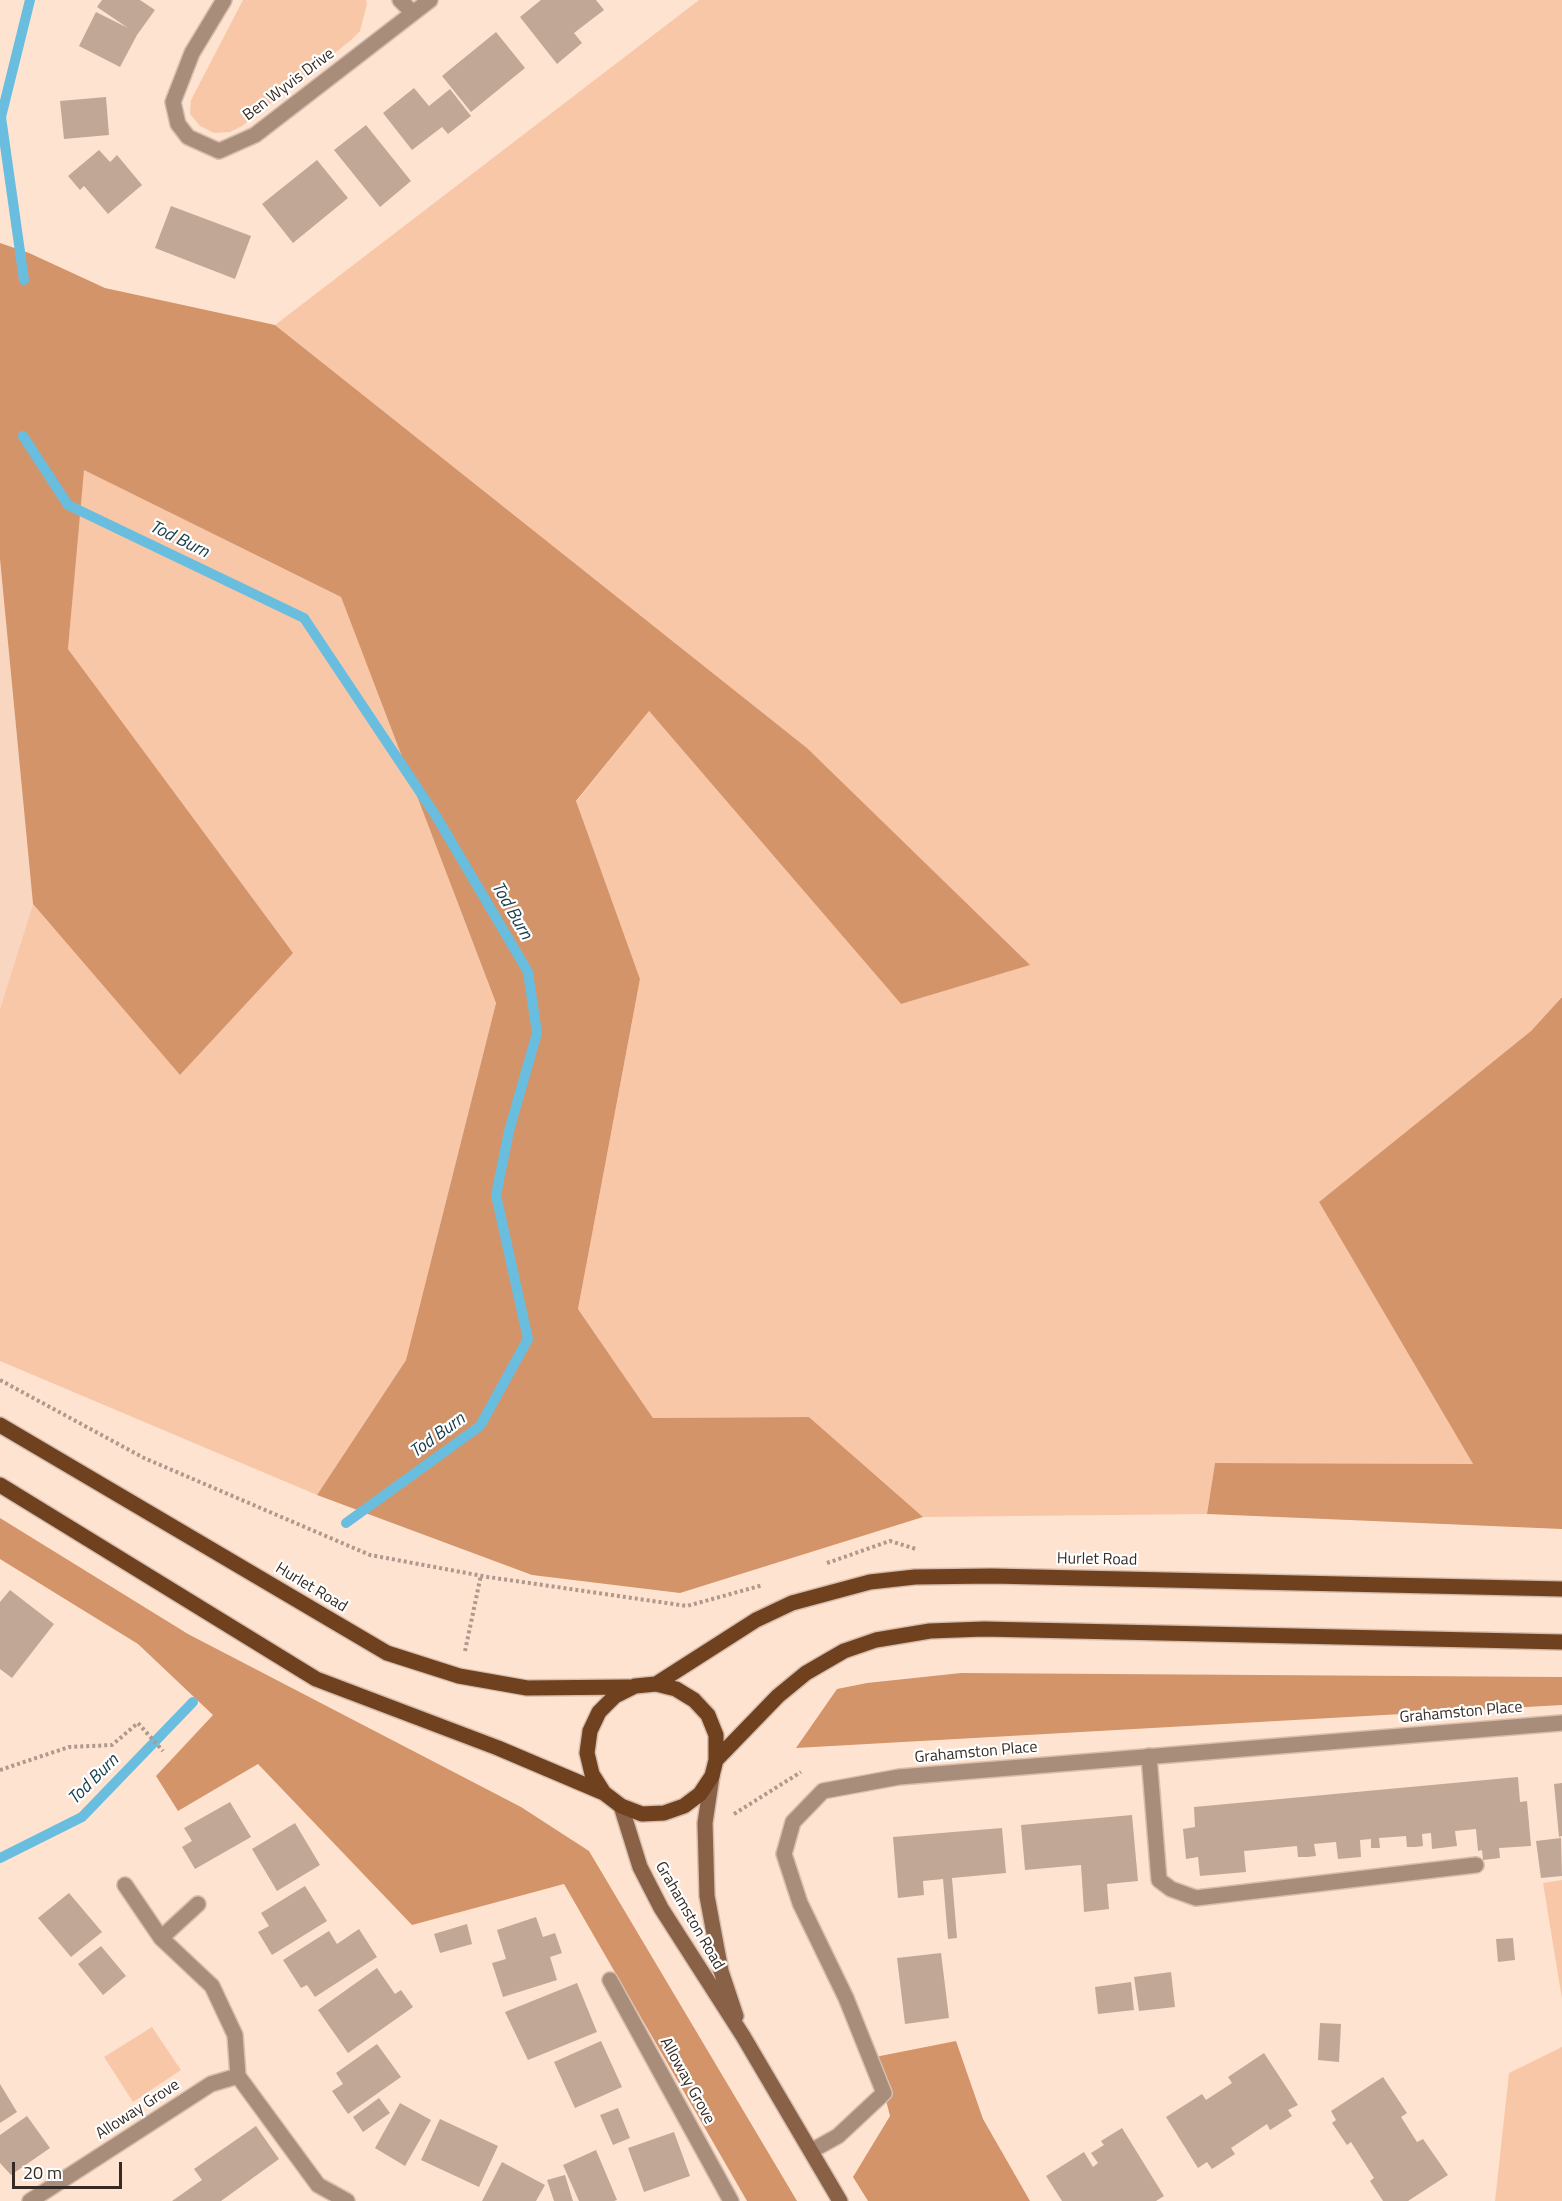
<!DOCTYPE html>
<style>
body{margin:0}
#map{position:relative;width:1562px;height:2201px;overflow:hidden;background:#ffe3d1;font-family:"Titillium Web",sans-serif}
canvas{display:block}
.scale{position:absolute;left:12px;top:2162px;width:110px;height:27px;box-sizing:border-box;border:3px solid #352b24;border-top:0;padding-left:8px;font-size:18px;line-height:21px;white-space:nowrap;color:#352b24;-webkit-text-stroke:4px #fff;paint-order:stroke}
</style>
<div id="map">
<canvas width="1562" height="2201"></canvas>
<div class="scale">20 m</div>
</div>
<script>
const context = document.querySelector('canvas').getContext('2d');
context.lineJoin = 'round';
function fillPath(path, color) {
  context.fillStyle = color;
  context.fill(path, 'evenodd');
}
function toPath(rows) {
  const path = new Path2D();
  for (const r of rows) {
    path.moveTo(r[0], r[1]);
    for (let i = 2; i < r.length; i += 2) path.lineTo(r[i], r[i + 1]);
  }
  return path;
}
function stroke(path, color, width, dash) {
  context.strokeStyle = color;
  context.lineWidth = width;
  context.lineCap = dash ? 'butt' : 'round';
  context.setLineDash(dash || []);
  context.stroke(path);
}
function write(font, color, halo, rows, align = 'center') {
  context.font = font + ' "Titillium Web",sans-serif';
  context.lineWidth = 4.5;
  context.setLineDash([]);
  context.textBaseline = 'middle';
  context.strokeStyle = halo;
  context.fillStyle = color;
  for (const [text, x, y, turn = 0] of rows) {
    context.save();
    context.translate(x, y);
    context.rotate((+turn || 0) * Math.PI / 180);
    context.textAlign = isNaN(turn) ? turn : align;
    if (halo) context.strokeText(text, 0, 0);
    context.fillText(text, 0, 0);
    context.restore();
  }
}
const built = toPath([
 [0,559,33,904,0,1009]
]);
const green = toPath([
 [243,0,366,0,367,4,360,31,350,41,242,126,230,132,214,133,200,126,190,114,191,100],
 [699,0,1562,0,1562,997,1531,1031,1319,1202,1473,1464,1215,1463,1207,1514,923,1517,809,1417,653,1418,578,1309,640,979,576,802,649,711,901,1004,1029,965,807,748,275,325],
 [83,469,341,597,496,1003,406,1360,317,1495,0,1361,0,1009,33,904,180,1075,292,953,68,649],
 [1562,1880,1562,1999,1543,1883],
 [152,2027,181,2070,133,2102,104,2057],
 [1562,2047,1562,2201,1495,2201,1509,2073]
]);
const forest = toPath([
 [0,243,29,253,105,288,275,325,807,748,1030,965,901,1004,649,711,576,801,640,979,578,1309,653,1418,809,1417,923,1517,680,1593,532,1575,317,1495,406,1360,496,1003,341,597,84,470,68,649,293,953,180,1075,33,904,0,559],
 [1562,997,1562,1529,1207,1514,1215,1463,1473,1464,1319,1202,1531,1031],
 [0,1518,188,1634,521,1807,589,1851,797,2201,747,2201,564,1884,412,1925,258,1764,178,1811,156,1776,213,1715,138,1644,0,1559],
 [961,1673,1562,1677,1562,1705,796,1748,837,1689,867,1683],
 [956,2041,983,2119,1030,2201,868,2201,853,2177,890,2116,875,2057]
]);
const stream = toPath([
 [24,280,1,117,30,0],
 [23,436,68,505,304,618,436,816,528,972,537,1033,509,1131,496,1195,528,1339,480,1426,346,1523],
 [0,1858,82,1817,193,1702]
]);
const building = toPath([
 [102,0,140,0,155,10,137,35,120,67,79,46,96,12,128,28,97,7],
 [541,0,596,0,604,10,574,33,582,43,557,64,520,17],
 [496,32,525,68,471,112,442,76],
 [414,88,429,106,450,89,471,116,448,134,442,127,412,150,383,113],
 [106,97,109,135,64,139,60,101],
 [366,125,411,181,380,207,334,150],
 [99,150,110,162,117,155,142,185,108,214,84,186,80,190,68,176],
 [317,160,348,198,293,243,262,204],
 [171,206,251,236,235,279,155,248],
 [10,1590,54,1624,12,1678,0,1669,0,1602],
 [1518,1777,1520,1802,1527,1801,1531,1846,1499,1848,1500,1858,1483,1860,1482,1850,1478,1851,1476,1829,1455,1831,1457,1846,1432,1849,1431,1833,1422,1834,1423,1846,1415,1847,1407,1847,1406,1836,1379,1838,1380,1848,1371,1848,1371,1839,1360,1840,1361,1857,1338,1859,1336,1842,1314,1844,1316,1856,1307,1857,1298,1857,1297,1846,1244,1851,1246,1872,1200,1876,1198,1857,1186,1859,1183,1829,1195,1827,1194,1807],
 [1562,1783,1562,1836,1559,1837,1554,1784],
 [230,1802,251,1837,195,1869,182,1847,192,1841,184,1828],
 [1132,1815,1138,1881,1107,1884,1109,1909,1084,1912,1081,1865,1025,1870,1021,1825],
 [295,1823,320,1865,277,1891,252,1849],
 [1002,1828,1006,1873,952,1878,957,1938,948,1939,943,1879,923,1881,924,1895,898,1898,893,1837],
 [1561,1838,1562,1876,1541,1878,1536,1841],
 [305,1886,327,1921,272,1955,258,1932,269,1926,261,1913],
 [69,1893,102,1932,71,1957,38,1918],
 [536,1917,543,1937,555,1933,562,1953,550,1957,557,1980,503,1997,492,1963,506,1959,497,1930],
 [467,1924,472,1944,440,1953,434,1934],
 [359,1929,377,1957,315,1997,307,1985,301,1988,283,1960,329,1931,337,1944],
 [1513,1938,1515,1960,1498,1962,1496,1939],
 [101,1946,126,1976,103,1995,78,1964],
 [941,1953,949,2018,905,2024,897,1958],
 [377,1968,395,1994,401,1990,413,2007,348,2053,318,2010],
 [1171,1972,1175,2007,1139,2011,1134,1977],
 [1131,1982,1134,2010,1098,2014,1095,1987],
 [577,1983,597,2032,528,2060,505,2012],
 [1320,2023,1341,2024,1339,2062,1318,2060],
 [601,2041,622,2087,575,2108,554,2062],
 [377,2044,401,2077,348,2114,332,2091,343,2084,336,2073],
 [1264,2053,1298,2105,1288,2110,1292,2116,1270,2130,1267,2124,1231,2148,1235,2154,1212,2169,1207,2162,1198,2168,1166,2117,1202,2094,1206,2100,1232,2083,1228,2077],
 [1383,2077,1407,2113,1401,2117,1417,2142,1423,2139,1448,2175,1408,2201,1383,2201,1370,2181,1374,2178,1351,2142,1347,2145,1332,2123,1336,2120,1331,2111],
 [0,2084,17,2112,0,2123],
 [379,2098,390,2113,363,2132,353,2117],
 [400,2103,431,2120,405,2166,375,2148],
 [618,2108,630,2138,613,2145,600,2115],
 [27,2116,50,2148,11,2175,0,2163,0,2135],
 [440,2119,498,2146,479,2187,421,2160],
 [256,2126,279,2159,221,2201,172,2201,202,2180,194,2169],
 [1122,2128,1164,2196,1156,2201,1062,2201,1046,2176,1084,2152,1093,2167,1098,2163,1091,2153,1104,2145,1101,2141],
 [674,2132,690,2176,644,2192,628,2148],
 [596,2150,617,2200,614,2201,579,2201,563,2165],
 [502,2162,545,2185,536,2201,482,2201],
 [565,2175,573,2201,554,2201,547,2180]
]);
const path = toPath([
 [0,1380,144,1458,370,1555,488,1577,687,1606,763,1585],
 [827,1563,890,1541,916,1549],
 [465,1651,481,1575],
 [0,1770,69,1747,112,1745,138,1723,163,1751],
 [734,1814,801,1772]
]);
const lane = toPath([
 [1149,1756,1159,1880,1171,1889,1196,1898,1476,1865]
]);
const street = toPath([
 [224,0,192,53,173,102,178,124,188,137,219,151,255,135,430,0],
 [400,0,413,13],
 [125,1885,161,1938,212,1986,235,2035,238,2076],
 [161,1938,198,1904],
 [610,1980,731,2201],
 [811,2151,838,2136,884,2093,846,1998,800,1903,784,1854,793,1822,823,1791,899,1777,1562,1723],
 [30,2201,211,2084,238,2076,318,2185,347,2201]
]);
const secondary = toPath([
 [712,1776,705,1823,707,1896,721,1971,736,2016],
 [621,1806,640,1867,661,1908,743,2036,840,2201]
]);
const primary = toPath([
 [0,1425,387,1653,459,1676,527,1688,629,1687],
 [0,1485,316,1679,498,1748,604,1793,621,1806,642,1814,664,1813,684,1806,700,1794,712,1776,716,1760,716,1735,708,1715,694,1700,676,1689,656,1684,635,1686,615,1696,599,1712,590,1731,587,1753,592,1774,604,1793],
 [656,1684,756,1620,792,1603,870,1582,915,1577,992,1576,1562,1589],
 [716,1760,778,1696,806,1673,844,1651,876,1640,930,1631,984,1629,1562,1642]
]);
const streetNames = [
 ["Ben Wyvis Drive",289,85,-37],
 ["Hurlet Road",1097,1560,1],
 ["Hurlet Road",311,1588,31],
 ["Grahamston Place",1461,1713,-5],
 ["Grahamston Place",976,1753,-5],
 ["Grahamston Road",689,1916,60],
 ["Alloway Grove",687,2081,61],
 ["Alloway Grove",138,2110,-33]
];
const waterNames = [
 ["Tod Burn",179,540,26],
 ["Tod Burn",511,911,60],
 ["Tod Burn",438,1436,-36],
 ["Tod Burn",94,1780,-45]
];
fillPath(built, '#f9d6c0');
fillPath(green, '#f8c7a7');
fillPath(forest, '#d3946a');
stroke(stream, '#69bee0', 10);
fillPath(building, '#c1a796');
stroke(lane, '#d7beae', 18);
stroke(street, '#d7beae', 18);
stroke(secondary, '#d7beae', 18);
stroke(primary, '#d7beae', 18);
stroke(path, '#ae998c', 4, [3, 3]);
stroke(lane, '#a98d7b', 15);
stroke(street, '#a98d7b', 15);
stroke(secondary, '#886146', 15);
stroke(primary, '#70411e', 15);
write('16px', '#352b24', '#fff', streetNames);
write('italic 18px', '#163d4b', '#fff', waterNames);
</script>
